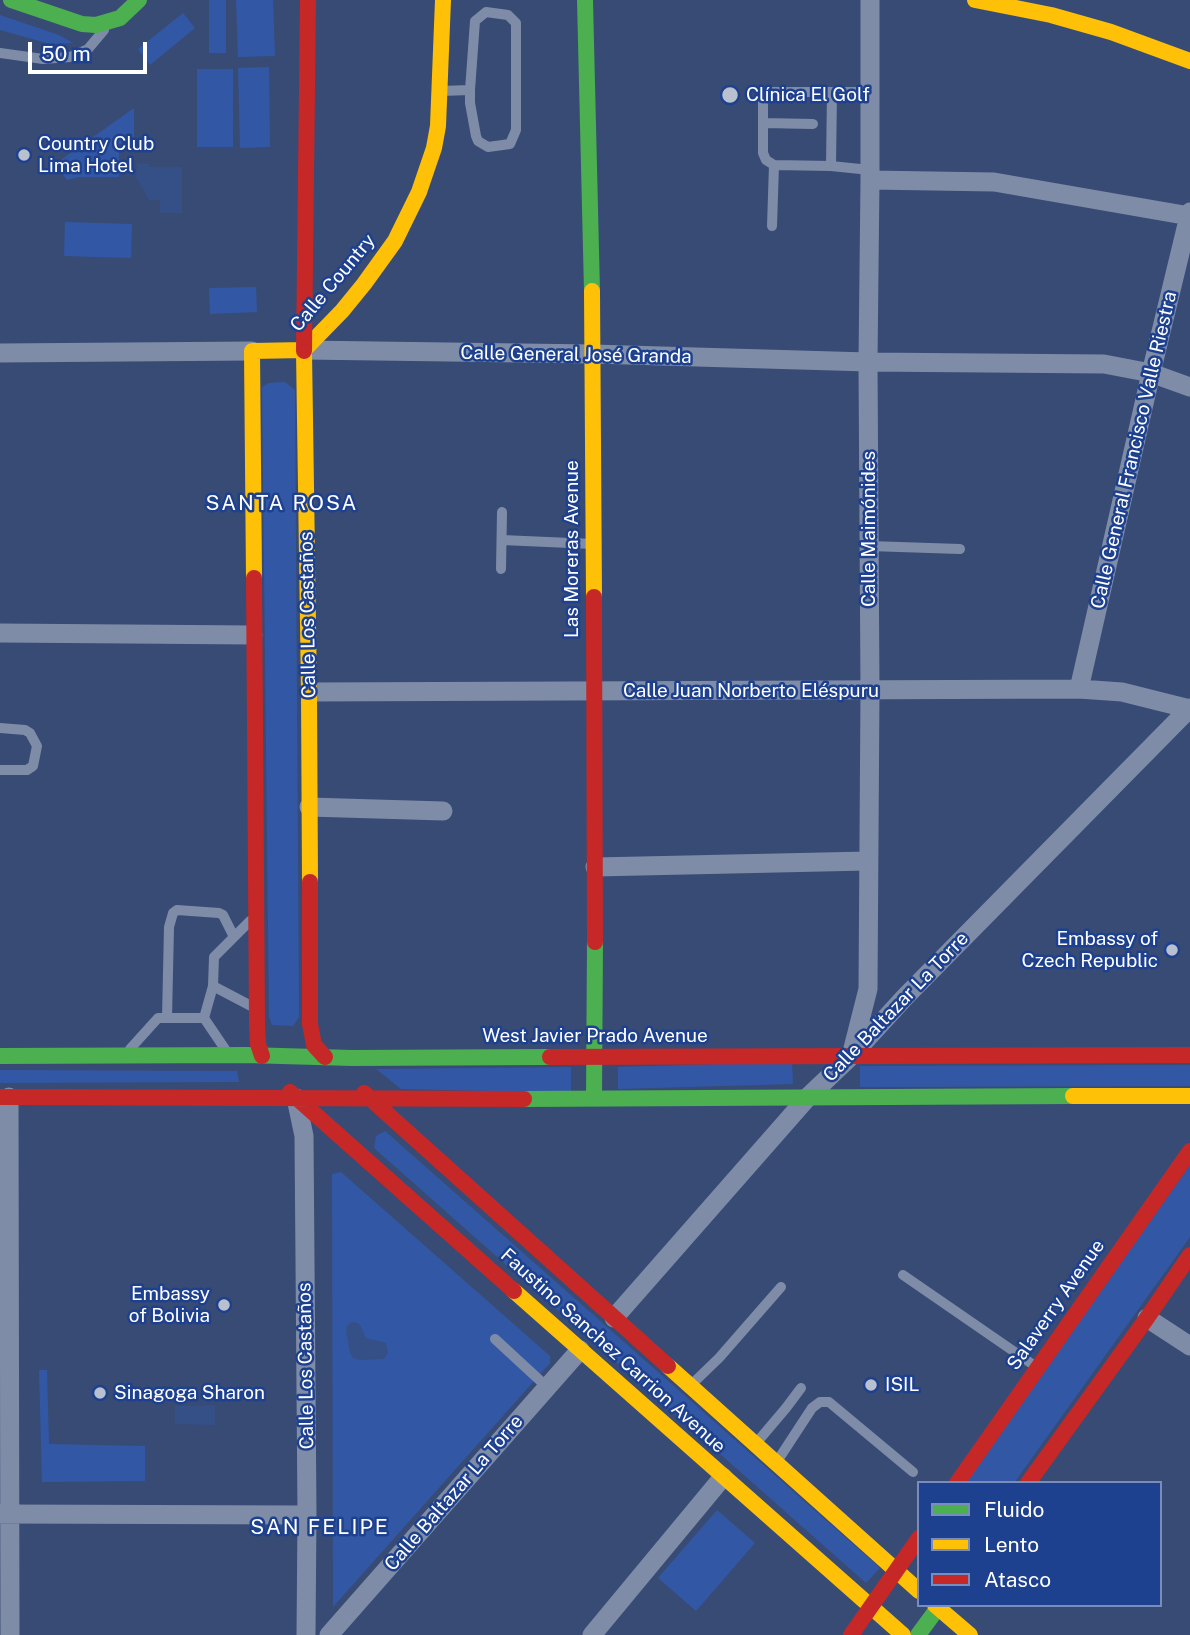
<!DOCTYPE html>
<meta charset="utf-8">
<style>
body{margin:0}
#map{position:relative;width:1190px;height:1635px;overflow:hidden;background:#384b75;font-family:"Public Sans",sans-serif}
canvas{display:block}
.legend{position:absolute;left:917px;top:1481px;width:245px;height:126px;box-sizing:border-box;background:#1e418f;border:2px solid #788dbc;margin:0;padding:9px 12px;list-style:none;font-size:21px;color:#fff}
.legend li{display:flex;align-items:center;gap:14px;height:35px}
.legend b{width:35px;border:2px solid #788dbc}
.scale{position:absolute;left:28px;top:42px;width:119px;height:32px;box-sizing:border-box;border:4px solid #fff;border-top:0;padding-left:9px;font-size:21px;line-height:24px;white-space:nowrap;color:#fff;-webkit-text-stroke:5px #1e418f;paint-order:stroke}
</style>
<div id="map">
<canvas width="1190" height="1635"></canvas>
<ul class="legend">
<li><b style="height:9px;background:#4caf50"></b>Fluido</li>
<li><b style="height:9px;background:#ffc107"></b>Lento</li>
<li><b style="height:9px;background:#c62828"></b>Atasco</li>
</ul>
<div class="scale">50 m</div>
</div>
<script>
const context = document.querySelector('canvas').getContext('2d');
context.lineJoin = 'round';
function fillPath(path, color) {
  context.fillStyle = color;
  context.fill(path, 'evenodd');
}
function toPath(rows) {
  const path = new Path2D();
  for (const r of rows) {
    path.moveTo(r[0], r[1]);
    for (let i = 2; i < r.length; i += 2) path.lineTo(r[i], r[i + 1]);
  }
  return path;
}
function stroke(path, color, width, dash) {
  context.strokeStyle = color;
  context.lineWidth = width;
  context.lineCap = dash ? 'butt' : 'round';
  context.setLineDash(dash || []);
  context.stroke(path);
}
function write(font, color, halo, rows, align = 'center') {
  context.font = font + ' "Public Sans",sans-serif';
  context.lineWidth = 5;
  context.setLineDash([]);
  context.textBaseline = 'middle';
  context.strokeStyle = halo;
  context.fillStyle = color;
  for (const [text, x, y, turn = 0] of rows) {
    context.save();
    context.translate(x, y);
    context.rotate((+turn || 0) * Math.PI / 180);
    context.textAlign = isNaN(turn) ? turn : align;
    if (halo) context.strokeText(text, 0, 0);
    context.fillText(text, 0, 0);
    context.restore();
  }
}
const green = toPath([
 [209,0,226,0,226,53,209,53],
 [236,0,273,0,275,56,238,57],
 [183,13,195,28,150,65,138,49],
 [0,15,59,35,73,43,50,44,0,30],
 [269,67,270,147,240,148,238,68],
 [197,69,233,69,233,147,197,147],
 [134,108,134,143,119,144,119,177,79,177,67,180,55,164],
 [65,222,132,224,131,258,64,256],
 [256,287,257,312,210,314,209,288],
 [285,382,295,390,299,1017,293,1026,272,1025,269,1017,262,387,269,383],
 [792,1062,793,1084,618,1089,618,1067],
 [1190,1065,1190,1086,860,1087,860,1066],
 [571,1067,571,1093,401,1089,376,1069],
 [0,1070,237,1071,239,1082,0,1083],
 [385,1131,880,1568,866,1583,374,1148,376,1136],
 [1190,1165,1190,1237,1014,1483,965,1483],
 [341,1172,550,1356,550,1363,333,1607,332,1174],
 [39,1370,47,1370,49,1444,145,1446,145,1481,42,1482],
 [717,1510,755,1543,696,1611,658,1578]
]);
const water = toPath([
 [137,163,150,164,149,167,182,167,182,213,160,213,160,200,149,200,136,177],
 [351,1322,358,1323,360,1325,366,1338,386,1343,388,1353,384,1359,359,1360,353,1358,350,1353,346,1331,347,1326],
 [215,1405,215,1425,175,1424,175,1406]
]);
const lane = toPath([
 [486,12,508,15,516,23,516,130,510,144,488,147,478,141,476,136,470,103,470,90,475,21,486,12],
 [0,53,43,59,70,57,88,49,104,30],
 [441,91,470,90],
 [763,123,813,124],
 [831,166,832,92],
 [870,170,831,166,774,165,766,160,763,153,763,98,767,94,772,92,870,92],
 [772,226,774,165],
 [502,540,593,544],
 [869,546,960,549],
 [501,569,502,512],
 [0,728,25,730,30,733,37,746,33,766,27,770,0,770],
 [250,921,214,957,213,986,253,1007],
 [167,1018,169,927,173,913,177,910,219,913,223,915,234,937],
 [204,1018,213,986],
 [130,1049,158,1018,204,1018,225,1049],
 [903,1275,1035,1366],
 [495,1339,547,1387],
 [692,1384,719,1358,781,1287],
 [758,1441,786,1408,801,1388],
 [778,1460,812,1408,820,1402,829,1402,913,1472]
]);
const street = toPath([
 [870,180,994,182,1189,216],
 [304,350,593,354,868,362,1104,364,1151,373,1190,387],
 [0,353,252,351],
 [0,633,253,635],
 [1079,689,1151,373,1190,212],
 [309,692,1079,689,1122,692,1190,709],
 [309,807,443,811],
 [595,867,868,861],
 [851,1056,868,989,870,690,868,362,870,180,870,0],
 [9,1097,10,1635],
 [296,1098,304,1136,307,1515,306,1635],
 [614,1318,808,1097,851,1056,905,997,1190,708],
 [1147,1318,1190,1346],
 [0,1514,307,1515],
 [329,1635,580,1350],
 [592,1635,723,1477]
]);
const fast = toPath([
 [11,0,82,24,96,25,120,18,139,0],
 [585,0,592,291],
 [0,1056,246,1055,352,1058,550,1057],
 [594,1098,595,942],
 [524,1099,1073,1096],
 [918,1635,940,1605]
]);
const slow = toPath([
 [975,0,1051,15,1111,32,1190,61],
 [592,291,594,597],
 [304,351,309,692,310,882],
 [254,578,252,351,304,350,342,311,364,284,395,241,419,192,434,148,438,126,443,0],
 [1073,1096,1190,1096],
 [514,1291,903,1635],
 [668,1366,919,1591],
 [935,1605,970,1635]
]);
const jam = toPath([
 [304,351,308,0],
 [254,578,257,1023,258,1044,262,1056],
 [594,597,595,942],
 [310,882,310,1024,314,1045,325,1057],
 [550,1057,1190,1055],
 [290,1092,514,1291],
 [364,1093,668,1366],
 [0,1097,524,1099],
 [957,1483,1190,1151],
 [1028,1483,1147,1318,1190,1255],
 [851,1635,919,1538]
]);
const markers = [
 [730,95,9,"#b9c0cf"],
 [24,155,7,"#b9c0cf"],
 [1172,950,7,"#b9c0cf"],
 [224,1305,7,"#b9c0cf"],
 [871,1385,7,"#b9c0cf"],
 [100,1393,7,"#b9c0cf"]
];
const poiNames = [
 ["Clínica El Golf",746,95],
 ["Country Club",38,144],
 ["Lima Hotel",38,166],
 ["Embassy of",1158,939,"right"],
 ["Czech Republic",1158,961,"right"],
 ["Embassy",210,1294,"right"],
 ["of Bolivia",210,1316,"right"],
 ["ISIL",885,1385],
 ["Sinagoga Sharon",114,1393]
];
const streetNames = [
 ["Calle Country",333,283,-50],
 ["Calle General José Granda",576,355,1],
 ["Calle General Francisco Valle Riestra",1134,450,-77],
 ["Calle Maimónides",869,529,-90],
 ["Las Moreras Avenue",572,549,-90],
 ["Calle Los Castaños",308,615,-91],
 ["Calle Juan Norberto Eléspuru",751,691],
 ["Calle Baltazar La Torre",896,1007,-46],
 ["West Javier Prado Avenue",595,1036],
 ["Salaverry Avenue",1056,1305,-55],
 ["Faustino Sanchez Carrion Avenue",613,1351,42],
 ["Calle Los Castaños",306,1366,-91],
 ["Calle Baltazar La Torre",454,1493,-49]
];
const neighbourhoodNames = [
 ["SANTA ROSA",282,504],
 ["SAN FELIPE",320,1528]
];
fillPath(green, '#3258a5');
fillPath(water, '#354f87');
stroke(lane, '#7f8ca8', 10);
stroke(street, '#7f8ca8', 19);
stroke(fast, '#4caf50', 16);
stroke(slow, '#ffc107', 16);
stroke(jam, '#c62828', 16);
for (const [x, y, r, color] of markers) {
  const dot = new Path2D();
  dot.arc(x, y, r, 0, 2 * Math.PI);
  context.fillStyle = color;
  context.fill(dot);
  stroke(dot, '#1e418f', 2.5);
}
write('19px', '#fff', '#1e418f', poiNames, 'left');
write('19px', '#fff', '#1e418f', streetNames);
context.letterSpacing = '2px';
write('21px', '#fff', '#1e418f', neighbourhoodNames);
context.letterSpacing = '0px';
</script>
